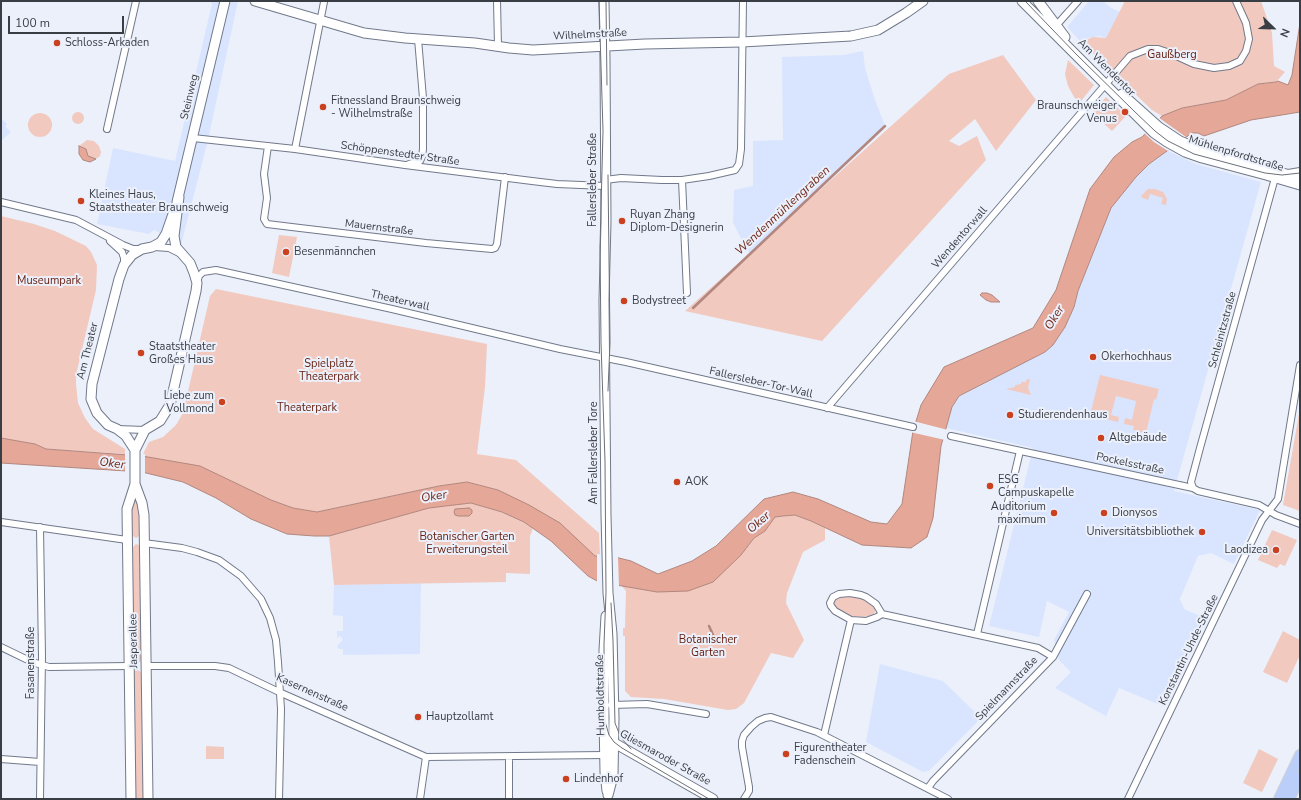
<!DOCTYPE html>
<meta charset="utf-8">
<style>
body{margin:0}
#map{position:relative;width:1301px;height:800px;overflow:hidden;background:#ebf0fb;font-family:"Nunito Sans",sans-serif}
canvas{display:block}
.frame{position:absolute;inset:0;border:2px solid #393d44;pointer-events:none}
.north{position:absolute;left:1253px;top:8px;width:40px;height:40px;-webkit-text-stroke:3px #ebf0fb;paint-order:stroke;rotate:113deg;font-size:11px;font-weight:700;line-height:16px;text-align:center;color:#393d44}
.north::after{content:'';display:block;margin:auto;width:14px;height:18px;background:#393d44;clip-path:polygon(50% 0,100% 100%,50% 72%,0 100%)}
.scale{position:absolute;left:8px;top:16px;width:116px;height:18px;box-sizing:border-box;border:2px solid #393d44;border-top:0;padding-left:5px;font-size:12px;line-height:14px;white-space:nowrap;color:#393d44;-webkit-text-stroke:3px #ebf0fb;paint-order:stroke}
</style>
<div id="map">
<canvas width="1301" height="800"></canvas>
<div class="frame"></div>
<div class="north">N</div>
<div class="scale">100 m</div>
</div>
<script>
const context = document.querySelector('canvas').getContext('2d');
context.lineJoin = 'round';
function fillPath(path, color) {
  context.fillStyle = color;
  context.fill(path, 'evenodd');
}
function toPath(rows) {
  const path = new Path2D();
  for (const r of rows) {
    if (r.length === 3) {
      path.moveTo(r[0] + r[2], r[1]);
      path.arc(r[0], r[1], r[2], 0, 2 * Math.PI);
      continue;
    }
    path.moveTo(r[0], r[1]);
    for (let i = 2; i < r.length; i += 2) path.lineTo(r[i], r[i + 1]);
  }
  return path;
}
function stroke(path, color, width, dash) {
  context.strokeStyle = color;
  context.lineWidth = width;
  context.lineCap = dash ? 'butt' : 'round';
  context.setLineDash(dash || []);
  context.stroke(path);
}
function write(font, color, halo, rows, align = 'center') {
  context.font = font + ' "Nunito Sans",sans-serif';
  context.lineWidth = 4;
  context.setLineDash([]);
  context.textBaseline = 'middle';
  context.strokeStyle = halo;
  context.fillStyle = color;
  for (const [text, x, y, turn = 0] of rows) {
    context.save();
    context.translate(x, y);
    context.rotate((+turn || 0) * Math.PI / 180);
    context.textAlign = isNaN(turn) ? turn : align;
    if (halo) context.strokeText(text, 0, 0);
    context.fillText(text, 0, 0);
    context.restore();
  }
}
const built = toPath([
 [210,1,238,1,208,140,181,245,154,230,149,234,97,224,113,148,175,161,212,4],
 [1089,1,1103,1,1110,7,1120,12,1106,38,1099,36,1088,38,1081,42,1068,28,1068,26],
 [863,51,865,68,874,97,885,126,750,254,738,233,733,222,734,190,753,186,753,141,783,140,782,57,843,55],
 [1,118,7,124,5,126,11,132,1,141],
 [1168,151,1196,164,1261,182,1174,491,1260,510,1234,564,1211,553,1198,556,1180,599,1184,609,1207,619,1165,707,1119,688,1106,716,1055,688,1071,672,1059,660,1054,640,1069,612,1047,601,1039,637,989,626,1033,448,946,428,952,407,959,396,1045,352,1060,336,1074,307,1078,291,1111,208,1136,177,1149,164],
 [421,583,420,654,343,655,343,649,339,649,337,646,343,640,340,636,337,638,337,631,343,631,343,616,333,615,334,585],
 [880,664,943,681,981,718,929,771,923,772,866,742]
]);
const green = toPath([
 [1125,1,1261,1,1272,33,1274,66,1285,72,1276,82,1258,84,1226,100,1182,108,1162,116,1152,110,1081,42,1093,37,1106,38],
 [1003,55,1036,100,996,151,975,119,949,141,959,146,977,136,986,160,822,341,685,311,949,74],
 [1068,60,1094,85,1081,101,1078,101,1074,97,1068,86,1065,74],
 [1106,97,1126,116,1112,131,1092,113],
 [78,118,6],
 [40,125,12],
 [87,140,94,141,99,146,101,152,100,156,96,159,88,156,86,149,79,146],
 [1148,189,1155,189,1163,192,1167,199,1166,205,1161,204,1163,198,1150,194,1148,200,1141,197,1142,195],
 [1,216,34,224,55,231,86,246,91,252,97,265,96,290,76,375,76,384,78,403,85,418,93,429,125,449,125,454,46,449,35,444,1,438],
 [279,235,297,237,289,277,272,273],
 [216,289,487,344,485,387,477,454,516,460,599,533,600,557,595,556,498,490,467,482,439,486,317,512,293,508,271,500,199,466,142,456,149,442,163,437,176,425,183,413,210,296],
 [1100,375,1159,389,1156,400,1154,399,1146,433,1133,430,1134,426,1124,424,1125,418,1132,420,1136,401,1116,396,1111,415,1119,417,1118,422,1090,415],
 [1030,379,1028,388,1031,395,1006,389,1015,387,1015,385,1021,384,1021,382,1026,382,1026,380],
 [1300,408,1300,511,1283,505],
 [134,500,138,502,140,513,140,534,138,537,136,538,131,535,131,514,132,504],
 [471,503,502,512,524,522,533,528,530,536,530,574,506,573,506,582,334,585,329,536,429,508],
 [795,515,811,521,825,528,825,540,803,552,787,593,786,603,804,640,793,658,771,653,744,703,736,709,728,710,664,699,631,697,625,691,625,636,623,636,623,628,625,628,626,591,621,585,657,592,741,555,754,538,765,531,775,517],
 [1272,530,1297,540,1285,566,1280,564,1277,568,1258,560],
 [136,544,139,545,141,549,142,657,140,662,137,663,134,662,132,660,132,548],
 [853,596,863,598,873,604,876,609,874,614,870,616,862,617,851,616,842,612,834,606,834,601,837,598],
 [1283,631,1300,640,1300,655,1287,683,1263,672],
 [138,670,142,673,144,799,134,799,132,675,134,671],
 [206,746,224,747,224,759,206,759],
 [1259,749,1278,759,1262,792,1243,783]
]);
const water = toPath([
 [1300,23,1300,112,1251,120,1204,136,1198,133,1192,133,1149,164,1136,177,1111,208,1078,291,1074,307,1065,327,1053,345,1045,352,959,396,952,407,941,446,933,518,927,537,911,548,862,545,811,521,795,515,783,516,775,517,765,531,754,538,741,555,713,582,688,591,657,592,599,582,588,576,551,541,524,522,502,512,471,503,429,508,329,536,314,536,287,534,251,519,216,498,183,482,142,472,1,463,1,438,35,444,46,449,142,456,200,466,271,500,293,508,317,512,439,486,467,482,498,490,529,505,560,523,595,556,615,557,631,561,658,574,692,561,716,546,764,499,793,492,818,499,871,522,887,524,902,504,913,431,921,405,944,367,1033,328,1056,290,1090,189,1114,157,1132,142,1142,137,1162,116,1182,108,1226,100,1258,84,1276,82,1278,81,1288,85,1292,75,1300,23],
 [79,146,86,149,88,156,96,159,90,162,83,160,79,154,79,146],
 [982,293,987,293,992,295,1000,302,991,302,986,300,980,295,982,293],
 [469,508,472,510,472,513,469,516,458,516,455,515,454,512,455,509,469,508]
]);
const pier = toPath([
 [1158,117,1186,137,1168,151,1154,142,1143,132],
 [913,421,948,430,945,440,910,432],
 [125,452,145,454,145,475,125,474],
 [597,554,618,556,619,587,597,584]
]);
const stream = toPath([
 [693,308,885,126],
 [709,626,714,637,724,643,730,644]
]);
const street = toPath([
 [497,1,498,46],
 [1054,28,1078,1],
 [107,129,136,1],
 [193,138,295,149,405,165,532,181,557,184,605,186],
 [268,146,264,174,267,198,264,219,267,224,300,228,426,243,492,249,495,248,497,244,505,177],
 [295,149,324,2],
 [409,164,420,161,422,157,423,149,423,98,418,39],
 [1288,173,1300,171],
 [605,180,621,178,662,180,682,180,709,176,735,170,739,164,741,149,743,1],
 [682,180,687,293],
 [1,202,76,220,123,245,133,249,140,249],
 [110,241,122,252,124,258,124,264],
 [154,247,169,248,179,253],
 [197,283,199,276,203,272,216,270,392,309,560,349,626,362,913,427],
 [827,408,1130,56,1148,49,1158,49,1170,53,1194,64,1214,68,1229,66,1240,61,1246,51,1249,39,1246,23,1236,1],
 [117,429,145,430],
 [951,436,1193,488,1198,491,1259,505,1276,515,1300,524],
 [1193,488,1191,482,1200,448,1275,178],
 [1,522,127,540],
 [144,543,182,548,197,552,219,560,241,576,261,599,270,618,276,640,278,662,281,709,279,799],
 [882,614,877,617,866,621,851,620,835,611,831,606,830,603,833,597,839,594,850,593,861,595,866,597,876,604,882,614,1038,648,1053,657],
 [977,634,1020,451],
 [1,647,32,662,49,667,129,666],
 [146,666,215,666,229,668,279,692,426,757,605,755],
 [611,705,647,704,706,714],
 [824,735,851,620],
 [509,757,509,799],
 [1,759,40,762],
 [928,788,933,781,1053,657,1087,594],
 [40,799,42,657,40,527],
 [420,799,426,757],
 [744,799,749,791,749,787,742,747,742,741,744,735,751,727,758,721,765,718,771,717,817,732,948,799],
 [1128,799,1262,520,1278,499,1300,365]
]);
const secondary = toPath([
 [255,1,364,33,405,38,475,43,509,48,533,50,645,44,742,42,851,36,878,30,906,13,923,1],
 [604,1,605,60,606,222,604,300,606,515,608,593,612,634,614,718,613,776,608,795],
 [1022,1,1154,133,1167,142,1185,152,1202,158,1266,175,1300,185],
 [1038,1,1065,37],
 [1122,94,1159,127,1180,141,1204,151,1300,178],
 [177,202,225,1],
 [135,450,126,436,117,429,108,425,97,413,91,399,92,384,119,279,124,265,132,255,142,249,152,247,161,242,166,234,173,214],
 [135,484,142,503,144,515,148,799],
 [606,616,604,650,604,718,605,772,607,791],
 [609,740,713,799],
 [131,799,127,509,135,484,135,450,145,430,160,421,170,405,196,291,197,283,194,273,190,263,176,247,174,236,179,197]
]);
const primary = toPath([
 [1279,799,1300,755],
 [1289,799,1300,777]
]);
const tram = toPath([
 [599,1,603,131,600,247,601,343,605,461,606,593,604,644,604,718,609,735,614,742,622,748,709,799],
 [606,1,607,85],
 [1025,1,1077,55,1134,111,1155,131,1168,141,1194,154,1265,173,1282,175,1300,173],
 [608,175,610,342,608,391],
 [611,603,613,641,615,723,621,738,631,749]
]);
const markers = [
 [57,43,4,"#cb4120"],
 [323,107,4,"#cb4120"],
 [1125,112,4,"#cb4120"],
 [81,201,4,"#cb4120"],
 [622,221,4,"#cb4120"],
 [286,252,4,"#cb4120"],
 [624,301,4,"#cb4120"],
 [141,353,4,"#cb4120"],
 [1093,357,4,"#cb4120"],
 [222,402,4,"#cb4120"],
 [1010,415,4,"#cb4120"],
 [1101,438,4,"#cb4120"],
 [677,482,4,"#cb4120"],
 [990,486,4,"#cb4120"],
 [1054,513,4,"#cb4120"],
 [1104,513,4,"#cb4120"],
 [1202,532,4,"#cb4120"],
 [1276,550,4,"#cb4120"],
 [418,717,4,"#cb4120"],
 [786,754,4,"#cb4120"],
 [566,779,4,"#cb4120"]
];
const streetNames = [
 ["Wilhelmstraße",590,35,-3],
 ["Am Wendentor",1106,68,45],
 ["Steinweg",190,97,-77],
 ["Schöppenstedter Straße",400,154,8],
 ["Mühlenpfordtstraße",1236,154,17],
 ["Fallersleber Straße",593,180,-90],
 ["Mauernstraße",379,228,7],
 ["Wendentorwall",960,238,-49],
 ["Theaterwall",400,301,13],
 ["Schleinitzstraße",1223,330,-75],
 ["Am Theater",88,351,-76],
 ["Fallersleber-Tor-Wall",761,383,13],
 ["Am Fallersleber Tore",594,453,-90],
 ["Pockelsstraße",1130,464,12],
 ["Jasperallee",134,641,-91],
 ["Konstantin-Uhde-Straße",1189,650,-64],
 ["Fasanenstraße",31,663,-90],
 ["Spielmannstraße",1007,689,-46],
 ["Kasernenstraße",312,693,24],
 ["Humboldtstraße",601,695,-91],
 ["Gliesmaroder Straße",665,758,29]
];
const poiNames = [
 ["Schloss-Arkaden",65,43],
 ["Fitnessland Braunschweig",331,101],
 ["- Wilhelmstraße",331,114],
 ["Braunschweiger",1117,106,"right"],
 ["Venus",1117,119,"right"],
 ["Kleines Haus,",89,195],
 ["Staatstheater Braunschweig",89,208],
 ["Ruyan Zhang",630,215],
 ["Diplom-Designerin",630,228],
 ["Besenmännchen",294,252],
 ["Bodystreet",632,301],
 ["Staatstheater",149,347],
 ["Großes Haus",149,360],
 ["Okerhochhaus",1101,357],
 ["Liebe zum",214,396,"right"],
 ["Vollmond",214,409,"right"],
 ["Studierendenhaus",1018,415],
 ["Altgebäude",1109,438],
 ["ESG",998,480],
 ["Campuskapelle",998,493],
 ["AOK",685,482],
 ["Auditorium",1046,507,"right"],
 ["maximum",1046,520,"right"],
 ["Dionysos",1112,513],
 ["Universitätsbibliothek",1194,532,"right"],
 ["Laodizea",1268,550,"right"],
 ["Hauptzollamt",426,717],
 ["Figurentheater",794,748],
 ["Fadenschein",794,761],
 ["Lindenhof",574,779]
];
const parkNames = [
 ["Gaußberg",1172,55],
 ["Museumpark",49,281],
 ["Spielplatz",329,364],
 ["Theaterpark",329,377],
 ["Theaterpark",307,408],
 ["Botanischer Garten",467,537],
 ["Erweiterungsteil",467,550],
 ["Botanischer",708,640],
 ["Garten",708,653]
];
const waterNames = [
 ["Wendenmühlengraben",783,211,-43],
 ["Oker",1055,318,-59],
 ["Oker",112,464,7],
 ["Oker",434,497,-9],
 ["Oker",759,523,-41]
];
fillPath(built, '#d9e5ff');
fillPath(green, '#f1c9bf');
fillPath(water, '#e4a798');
stroke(water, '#b1877f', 1);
fillPath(pier, '#ebf0fb');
stroke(stream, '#b1877f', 2.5);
stroke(street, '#71798a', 8);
stroke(secondary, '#71798a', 11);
stroke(primary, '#cfd0d2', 12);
stroke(street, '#fff', 6);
stroke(secondary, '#fff', 9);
stroke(primary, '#bbcefa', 10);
stroke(tram, '#6b7078', 1);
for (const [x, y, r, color] of markers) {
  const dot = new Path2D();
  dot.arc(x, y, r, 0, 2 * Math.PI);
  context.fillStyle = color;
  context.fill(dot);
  stroke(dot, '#ebf0fb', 1.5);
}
write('11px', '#393d44', '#ebf0fb', streetNames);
write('11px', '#393d44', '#ebf0fb', poiNames, 'left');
write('11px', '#682111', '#ebf0fb', parkNames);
write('italic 12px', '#712919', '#ebf0fb', waterNames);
</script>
